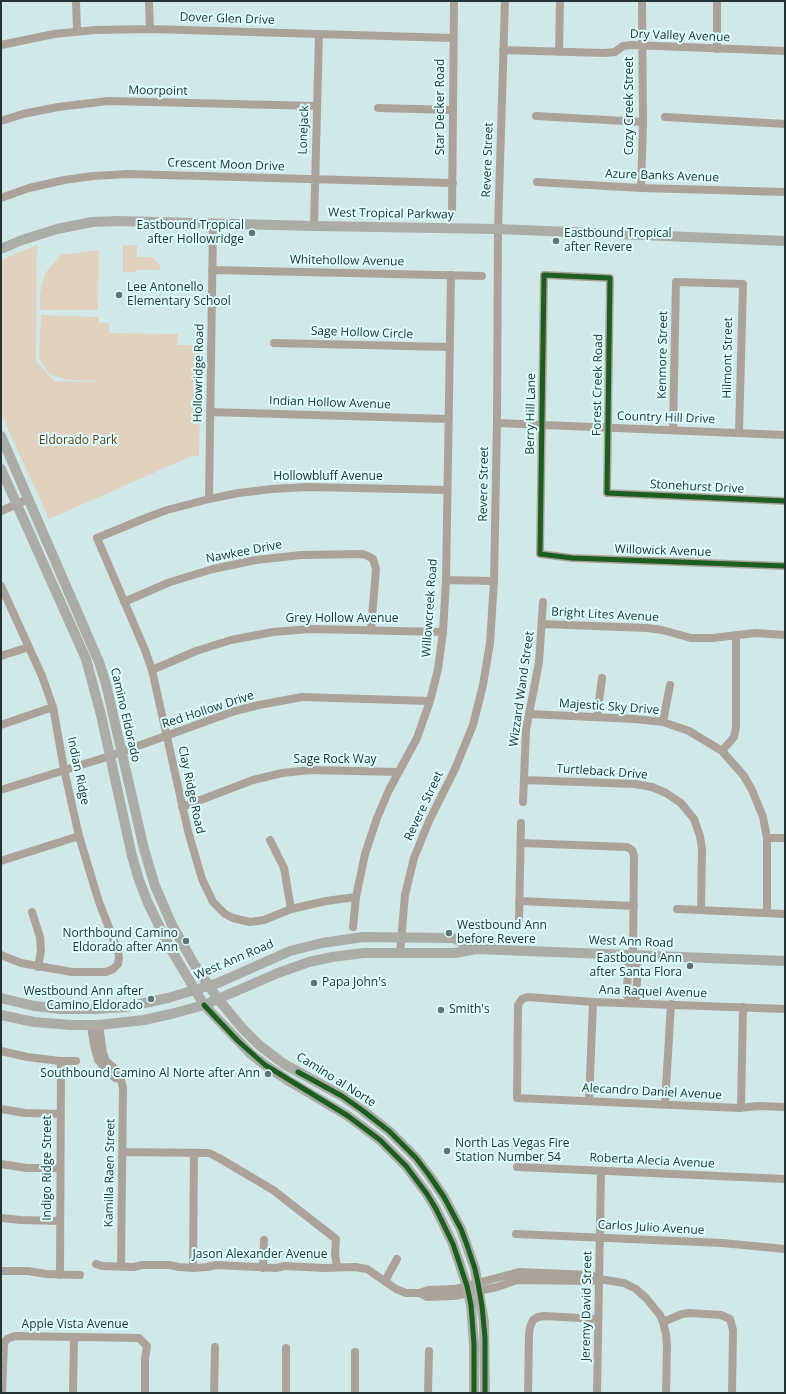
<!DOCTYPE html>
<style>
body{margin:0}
#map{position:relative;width:786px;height:1394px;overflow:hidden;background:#d1e8e9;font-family:"Open Sans",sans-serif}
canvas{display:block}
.frame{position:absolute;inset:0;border:2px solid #243435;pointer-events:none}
</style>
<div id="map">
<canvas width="786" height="1394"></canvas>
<div class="frame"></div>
</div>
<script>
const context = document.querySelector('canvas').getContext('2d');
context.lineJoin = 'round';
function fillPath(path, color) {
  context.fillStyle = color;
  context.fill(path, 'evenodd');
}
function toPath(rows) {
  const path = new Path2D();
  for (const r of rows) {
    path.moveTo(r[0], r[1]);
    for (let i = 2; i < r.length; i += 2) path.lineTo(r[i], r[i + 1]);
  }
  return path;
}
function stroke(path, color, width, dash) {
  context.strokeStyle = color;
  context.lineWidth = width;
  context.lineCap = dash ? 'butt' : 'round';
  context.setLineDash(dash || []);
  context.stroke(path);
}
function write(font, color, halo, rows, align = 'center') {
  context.font = font + ' "Open Sans",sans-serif';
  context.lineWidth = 4;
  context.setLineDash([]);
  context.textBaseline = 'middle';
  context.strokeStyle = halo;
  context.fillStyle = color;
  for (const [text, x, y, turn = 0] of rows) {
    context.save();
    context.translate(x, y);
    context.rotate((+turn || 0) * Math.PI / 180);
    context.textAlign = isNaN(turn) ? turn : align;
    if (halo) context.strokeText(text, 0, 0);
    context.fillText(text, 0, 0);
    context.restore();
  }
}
const green = toPath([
 [37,245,36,361,54,381,99,382,98,381,68,380,49,374,39,357,41,315,99,317,99,323,109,323,109,333,178,334,178,345,201,345,199,456,192,456,49,519,1,414,1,260],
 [123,245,137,245,137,257,152,257,160,266,160,270,136,270,136,272,123,272],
 [99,250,98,310,40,310,40,293,45,273,61,255]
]);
const minor = toPath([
 [76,1,77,31],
 [149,1,150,29],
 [1,45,54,34,95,30,150,29,453,38],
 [717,49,717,1],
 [503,50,604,53,615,52,623,46,632,45,785,51],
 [559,52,560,1],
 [378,108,453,110],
 [536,116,643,122],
 [665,117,785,124],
 [1,121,23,114,58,107,108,101,317,106],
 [537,182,641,188,785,192],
 [641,188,643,122,642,1],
 [1,198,29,188,64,180,93,176,128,174,453,183],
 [452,212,454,1],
 [314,226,319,34],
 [212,270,482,276],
 [274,343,450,347],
 [210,412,449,419],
 [497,423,785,435],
 [673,430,676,282,743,284,739,432],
 [209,499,213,224],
 [785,501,607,493,610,278,544,275,540,554,572,558,785,566],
 [1,511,28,499],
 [446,580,494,581],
 [1,586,42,676,53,707,64,769,79,836,99,902,118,951,119,958,118,964,113,969,106,972,72,972,21,963,1,955],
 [124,602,170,582,213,569,256,560,301,555,362,554,368,556,373,559,376,569,371,630],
 [542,624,647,628,662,630,691,638,713,638,755,633,785,635],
 [1,656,29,647],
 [152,670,196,651,231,640,273,632,310,629,443,632],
 [529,714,635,719,663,722,689,731,722,751,744,776,752,790,763,817,767,838,767,913],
 [597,717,602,678],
 [663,722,670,685],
 [1,725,53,707],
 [722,751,734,737,736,727,736,635],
 [524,780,635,784,652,787,666,793,681,803,694,819,700,836,702,849,701,910],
 [1,790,110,756,235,711,259,705,302,697,430,701],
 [523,802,526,730,539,662,543,602],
 [182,807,253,780,282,773,311,770,398,772],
 [767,838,785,838],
 [270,840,284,868,291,909],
 [521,843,627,847,632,850,634,856,633,955,633,960,628,966,627,995,632,1003,636,997,638,966,633,960],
 [1,861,79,836],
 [356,897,326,901,291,909,264,920,250,922,233,918,225,914,213,902,202,879,188,831,152,670,145,650,97,538,143,519,167,510,209,499,238,493,272,489,307,487,447,490],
 [519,901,634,906],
 [677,909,785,914],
 [32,912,40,937,41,951,38,967],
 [519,920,521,823],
 [353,927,356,897,365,854,377,818,389,790,417,738,430,701,438,669,443,632,446,580,451,275],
 [400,953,405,895,414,858,429,821,455,769,473,725,483,685,490,643,494,581,497,423,498,229,505,1],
 [785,1009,593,1002,528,997,522,999,518,1005,517,1098,739,1108,758,1106,785,1107],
 [99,1025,103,1053,106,1061,119,1072,123,1088,121,1267],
 [91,1026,94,1045,98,1060,109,1073,115,1078,121,1079],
 [1,1051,27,1057,60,1061,76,1061],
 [589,1101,593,1002],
 [665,1104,671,1004],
 [741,1108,743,1007],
 [1,1109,25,1113,61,1114],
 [123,1152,209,1153,219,1158,273,1190,336,1239,335,1254,337,1267],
 [1,1164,27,1168,60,1168],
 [517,1167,785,1179],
 [1,1218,21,1220,60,1221],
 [516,1234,722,1243,785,1249],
 [96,1264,102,1266,134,1267,142,1265,169,1265,179,1267,193,1268,207,1267,216,1265,276,1268,285,1266,324,1268,355,1267,367,1269,396,1289,406,1293,419,1293,427,1297,454,1296,497,1287,517,1280,591,1281,599,1279],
 [193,1268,194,1153],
 [263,1268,264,1240],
 [1,1271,28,1271,46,1274,80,1275],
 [60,1275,61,1061],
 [385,1281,397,1259],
 [419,1293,428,1290,455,1289,519,1272,591,1275,599,1279,624,1283,636,1289,646,1298,660,1315,663,1322,666,1334,667,1348,666,1393],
 [663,1322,682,1314,689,1313,721,1315,730,1319,733,1330,732,1393],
 [2,1393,4,1343,7,1339,15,1336,139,1338,147,1346,145,1359,145,1393],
 [73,1393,74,1337],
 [214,1393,215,1347],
 [286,1393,286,1348],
 [355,1393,355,1352],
 [428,1393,429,1351],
 [528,1393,529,1335,530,1327,533,1320,538,1317,544,1316,598,1319],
 [597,1393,601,1171]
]);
const major = toPath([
 [1,249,22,240,57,229,92,222,118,221,314,226,498,229,785,241],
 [1,436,99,662,106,684,144,849,155,886,172,925,194,964,218,999,243,1029,259,1045,284,1064,342,1096,362,1110,389,1131,416,1158,429,1175,444,1197,461,1229,475,1269,484,1322,485,1393],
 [1,469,86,659,101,715,132,856,139,880,148,903,170,948,204,1005,251,1054,265,1065,289,1081,348,1116,380,1140,406,1166,427,1194,436,1209,453,1244,467,1286,471,1305,474,1344,474,1393],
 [1,998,34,1006,60,1009,96,1009,126,1007,168,998,218,983,290,951,322,943,363,937,453,938,476,949],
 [1,1015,34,1022,71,1025,99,1025,144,1020,175,1013,204,1005,278,973,309,962,332,957,364,953,455,953,476,949,785,961]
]);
const cycleway = toPath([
 [785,501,607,493,610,278,544,275,540,554,572,558,785,566],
 [204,1005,238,1041,265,1065,348,1116,380,1140,406,1166,427,1194,436,1209,453,1244,467,1286,471,1305,474,1344,474,1393],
 [298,1072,342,1096,362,1110,389,1131,416,1158,429,1175,444,1197,461,1229,467,1245,475,1269,478,1283,482,1306,485,1338,485,1393]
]);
const markers = [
 [252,233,4,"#617374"],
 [556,241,4,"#617374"],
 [119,295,4,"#617374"],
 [449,933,4,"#617374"],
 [186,941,4,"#617374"],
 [690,966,4,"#617374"],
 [314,983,4,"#617374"],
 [151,999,4,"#617374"],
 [441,1010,4,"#617374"],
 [268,1074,4,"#617374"],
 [447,1151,4,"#617374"]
];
const streetNames = [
 ["Dover Glen Drive",227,19,2],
 ["Dry Valley Avenue",680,36,2],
 ["Moorpoint",158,91,1],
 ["Cozy Creek Street",630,106,-90],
 ["Star Decker Road",441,107,-90],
 ["Lonejack",304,130,-88],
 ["Revere Street",488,160,-88],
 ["Crescent Moon Drive",226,165,2],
 ["Azure Banks Avenue",662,176,2],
 ["West Tropical Parkway",391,214,1],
 ["Whitehollow Avenue",347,261,1],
 ["Sage Hollow Circle",362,333,2],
 ["Kenmore Street",663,355,-89],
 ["Hilmont Street",728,358,-89],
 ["Hollowridge Road",199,373,-89],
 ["Forest Creek Road",598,385,-89],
 ["Indian Hollow Avenue",330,403,2],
 ["Berry Hill Lane",531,414,-89],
 ["Country Hill Drive",666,418,2],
 ["Hollowbluff Avenue",328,477],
 ["Revere Street",484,484,-89],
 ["Stonehurst Drive",697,487,3],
 ["Willowick Avenue",663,551,2],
 ["Nawkee Drive",244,552,-11],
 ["Willowcreek Road",430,608,-86],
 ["Bright Lites Avenue",605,615,3],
 ["Grey Hollow Avenue",342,619],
 ["Wizzard Wand Street",522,689,-82],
 ["Majestic Sky Drive",609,707,4],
 ["Red Hollow Drive",208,710,-18],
 ["Camino Eldorado",125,715,77],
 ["Sage Rock Way",335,760],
 ["Indian Ridge",78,771,78],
 ["Turtleback Drive",602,772,4],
 ["Clay Ridge Road",191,790,78],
 ["Revere Street",424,806,-65],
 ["West Ann Road",631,942,2],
 ["West Ann Road",234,960,-23],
 ["Ana Raquel Avenue",653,992,2],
 ["Camino al Norte",336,1080,32],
 ["Alecandro Daniel Avenue",652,1092,3],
 ["Roberta Alecia Avenue",652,1161,3],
 ["Indigo Ridge Street",48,1168,-90],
 ["Kamilla Raen Street",110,1173,-89],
 ["Carlos Julio Avenue",651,1228,3],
 ["Jason Alexander Avenue",260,1255],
 ["Jeremy David Street",587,1306,-89],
 ["Apple Vista Avenue",75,1325]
];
const poiNames = [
 ["Eastbound Tropical",244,226,"right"],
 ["after Hollowridge",244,240,"right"],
 ["Eastbound Tropical",564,234],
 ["after Revere",564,248],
 ["Lee Antonello",127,288],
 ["Elementary School",127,302],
 ["Westbound Ann",457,926],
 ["before Revere",457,940],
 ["Northbound Camino",178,934,"right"],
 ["Eldorado after Ann",178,948,"right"],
 ["Eastbound Ann",682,959,"right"],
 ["after Santa Flora",682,973,"right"],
 ["Papa John's",322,983],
 ["Westbound Ann after",143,992,"right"],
 ["Camino Eldorado",143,1006,"right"],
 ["Smith's",449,1010],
 ["Southbound Camino Al Norte after Ann",260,1074,"right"],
 ["North Las Vegas Fire",455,1144],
 ["Station Number 54",455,1158]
];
const parkNames = [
 ["Eldorado Park",78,441]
];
fillPath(green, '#e1d2bf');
stroke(minor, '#aba39a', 8);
stroke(major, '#abaca5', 10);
stroke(cycleway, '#1b5e20', 5);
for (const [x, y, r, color] of markers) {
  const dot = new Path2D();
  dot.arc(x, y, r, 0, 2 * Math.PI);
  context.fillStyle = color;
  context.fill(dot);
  stroke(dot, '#dcfefe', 1.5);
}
write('12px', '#243435', '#dcfefe', streetNames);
write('12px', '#243435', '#dcfefe', poiNames, 'left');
write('12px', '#64390e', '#dcfefe', parkNames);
</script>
